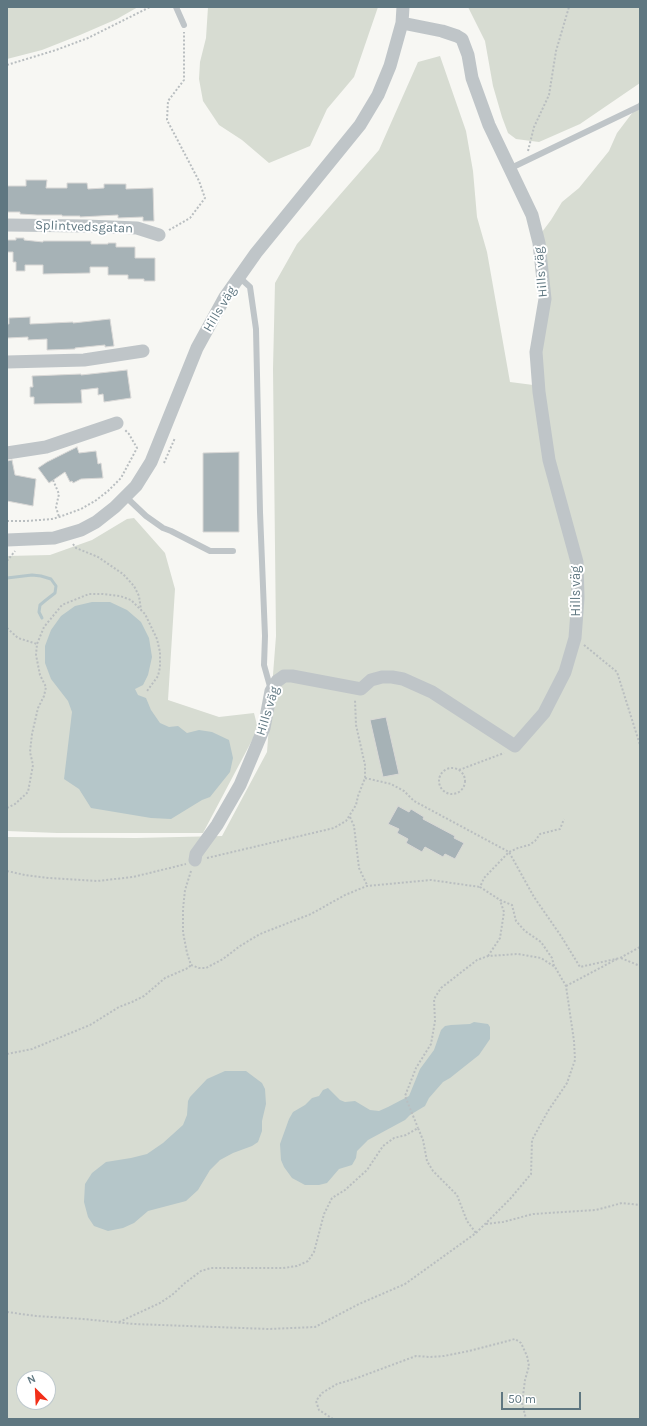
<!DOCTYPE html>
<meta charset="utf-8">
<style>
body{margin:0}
#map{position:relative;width:647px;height:1426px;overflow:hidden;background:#f7f7f3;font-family:Karla,sans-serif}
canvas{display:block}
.frame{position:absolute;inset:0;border:8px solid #5f7781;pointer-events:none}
.north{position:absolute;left:16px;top:1370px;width:40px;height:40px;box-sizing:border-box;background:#fff;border:1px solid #bfc9cd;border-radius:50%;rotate:336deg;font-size:11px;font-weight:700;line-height:16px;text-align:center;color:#5f7781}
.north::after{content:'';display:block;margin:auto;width:14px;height:18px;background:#f22f19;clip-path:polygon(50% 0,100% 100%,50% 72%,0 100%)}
.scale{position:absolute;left:501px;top:1392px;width:80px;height:18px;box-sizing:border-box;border:2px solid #5f7781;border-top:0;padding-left:5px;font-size:12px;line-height:14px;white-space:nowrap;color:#5f7781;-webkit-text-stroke:3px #fff;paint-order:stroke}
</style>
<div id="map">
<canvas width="647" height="1426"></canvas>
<div class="frame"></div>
<div class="north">N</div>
<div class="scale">50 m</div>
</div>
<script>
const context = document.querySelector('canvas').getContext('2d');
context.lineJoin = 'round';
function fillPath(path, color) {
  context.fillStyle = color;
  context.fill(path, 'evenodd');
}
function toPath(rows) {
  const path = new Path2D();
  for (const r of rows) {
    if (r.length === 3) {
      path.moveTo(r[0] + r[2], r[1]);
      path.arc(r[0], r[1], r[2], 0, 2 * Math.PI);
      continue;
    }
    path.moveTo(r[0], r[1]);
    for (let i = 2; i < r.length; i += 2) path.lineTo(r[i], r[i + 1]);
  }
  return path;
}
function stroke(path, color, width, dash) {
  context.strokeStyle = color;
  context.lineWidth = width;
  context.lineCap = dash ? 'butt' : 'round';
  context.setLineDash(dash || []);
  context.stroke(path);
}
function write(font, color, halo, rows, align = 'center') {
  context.font = font + ' Karla,sans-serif';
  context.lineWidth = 4;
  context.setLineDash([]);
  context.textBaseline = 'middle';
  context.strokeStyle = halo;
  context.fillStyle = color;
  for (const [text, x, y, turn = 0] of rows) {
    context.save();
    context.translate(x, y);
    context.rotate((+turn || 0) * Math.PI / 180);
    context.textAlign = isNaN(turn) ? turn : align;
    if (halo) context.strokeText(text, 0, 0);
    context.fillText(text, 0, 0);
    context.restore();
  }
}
const green = toPath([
 [7,7,138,7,117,19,80,35,42,50,7,59],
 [208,7,378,7,354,77,327,109,310,146,269,163,242,140,219,125,203,101,199,79,200,62,206,38],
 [468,7,640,7,640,83,580,124,539,142,516,139,508,133,502,117,493,86,485,41],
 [440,56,466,131,473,171,477,217,487,252,510,382,541,386,542,232,551,220,562,202,579,188,609,151,617,133,636,108,640,100,640,1419,7,1419,7,837,136,838,222,836,267,752,276,636,273,369,275,283,297,244,379,150,418,62],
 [24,1378,48,1378,48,1402,24,1402],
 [134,518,165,553,175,589,168,700,219,717,254,713,258,729,203,833,57,833,7,831,7,556,50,555,92,540,127,519]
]);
const water = toPath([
 [92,602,110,602,127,610,141,622,149,638,152,657,148,675,143,685,135,689,138,695,146,698,151,710,160,723,169,727,178,726,187,733,199,730,212,732,229,740,233,758,230,772,210,797,202,800,171,819,151,818,91,808,79,789,64,779,72,712,68,701,51,679,45,663,45,646,51,630,61,616,75,606],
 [474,1022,488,1024,490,1027,490,1039,479,1055,450,1078,443,1082,429,1098,425,1106,410,1115,405,1120,368,1140,357,1151,356,1158,352,1165,339,1169,327,1183,319,1185,305,1185,292,1178,284,1167,281,1160,280,1144,289,1119,293,1112,305,1105,312,1098,319,1096,323,1090,328,1088,340,1100,345,1102,355,1101,370,1110,379,1111,388,1107,409,1096,420,1069,434,1050,441,1030,445,1026,451,1025,470,1024],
 [225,1071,246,1071,262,1083,265,1089,266,1104,262,1121,262,1131,258,1142,252,1146,233,1153,220,1160,210,1170,198,1190,186,1201,148,1211,134,1223,123,1228,108,1231,94,1226,88,1217,84,1202,85,1184,92,1173,106,1162,131,1158,147,1154,163,1143,183,1125,187,1115,188,1101,190,1097,207,1079]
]);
const stream = toPath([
 [7,578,32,575,41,576,51,579,56,586,55,593,46,600,40,605,39,612,42,618]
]);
const building = toPath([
 [26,180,47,180,46,188,67,188,67,183,87,183,88,189,104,188,104,184,126,184,126,189,153,188,154,221,143,221,143,217,118,218,118,215,80,217,80,216,62,216,62,215,37,215,20,214,20,212,7,212,7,186,26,186,26,180],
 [16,238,24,238,24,240,43,242,43,241,91,241,91,244,108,244,108,243,116,243,116,247,135,247,135,258,155,258,155,281,144,281,144,279,128,279,128,275,108,275,108,267,90,267,90,273,43,274,43,265,25,265,25,271,16,271,16,262,13,262,13,252,7,252,7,240,16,240,16,238],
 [30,317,30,324,73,322,73,323,110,319,114,346,105,347,105,345,75,348,75,349,47,350,47,339,28,340,28,337,7,338,7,324,9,324,9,318,30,317],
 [127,370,131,398,104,402,103,394,98,395,98,388,81,390,82,403,34,404,34,397,30,397,30,387,33,387,32,376,81,374,81,375,127,370],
 [77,447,79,453,96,451,98,464,101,463,103,478,81,479,73,483,72,481,70,482,65,472,49,483,38,468,47,462,77,447],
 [239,452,239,532,203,532,203,453,239,452],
 [12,460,15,475,36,479,33,506,7,501,7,461,12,460],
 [386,717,399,774,383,777,370,720,386,717],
 [398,806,409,812,411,809,424,817,423,819,455,836,454,838,464,843,455,859,445,854,443,857,425,847,422,852,406,843,408,839,397,833,399,829,388,824,398,806]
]);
const path = toPath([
 [7,65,56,50,88,38,150,7],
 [7,102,7,107],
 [528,151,534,127,549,95,556,51,569,7],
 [169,230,190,218,205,198,199,181,167,120,168,101,184,80,184,32],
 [164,463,175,438],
 [53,480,59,494,56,507,59,517],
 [7,521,27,521,52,519,59,517,81,509,95,501,108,491,121,478,137,448,129,434,125,430],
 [73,544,76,548,98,557,123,574,134,586,139,596,141,610],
 [7,561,15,551],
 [7,628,18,638,37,644],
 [584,645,617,672,640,745],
 [452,781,13],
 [459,770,504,753],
 [365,778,391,784,404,791,414,801,509,852,534,897,561,936,580,967,620,958,640,947],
 [7,808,15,804,28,792,33,765,30,752,32,734,38,708,44,696,46,687,40,675,36,655,37,644,44,627,62,605,89,594,103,594,120,596,131,600,145,614,157,639,160,652,160,667,158,676,147,691],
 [350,817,354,826,359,868,367,885],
 [207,858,334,828,346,821,356,805,358,796,365,778,365,765,356,725,355,700],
 [7,871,25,875,49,878,97,881,133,877,186,864],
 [191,871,185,890,183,909,183,932,187,953,191,965,199,968,206,968,223,959,240,946,260,934,311,914,345,895,367,886,431,880,480,887],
 [488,956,500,938,504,912,500,900],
 [621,958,640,966],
 [554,966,552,958,541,942,525,931,516,921,512,905,500,900,480,887,484,878,509,852,518,848,529,845,535,841,540,834,560,829,564,819],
 [566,986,617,959],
 [7,1054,32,1049,90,1025,119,1007,132,1002,144,996,165,978,188,968,191,965],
 [486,1224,503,1222,533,1214,596,1210,622,1203,640,1205],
 [7,1312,36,1316,83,1319,134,1324,269,1329,315,1327,359,1304,405,1284,476,1233,510,1199,531,1174,532,1140,548,1111,567,1083,575,1060,574,1041,566,986,555,967,541,958,518,954,488,956,477,960,441,988,434,999,435,1021,431,1044,416,1068,405,1096,418,1128],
 [119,1322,160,1303,172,1295,185,1283,201,1271,211,1268,283,1268,297,1266,308,1261,314,1252,324,1214,332,1198,345,1190,367,1170,383,1146,394,1138,406,1135,418,1128,423,1140,427,1161,433,1171,457,1195,467,1221,476,1233],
 [333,1419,319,1410,316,1401,322,1393,337,1384,357,1378,416,1356,430,1357,444,1356,469,1351,515,1339,521,1343,527,1356,529,1366,525,1380,522,1403,526,1419]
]);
const service = toPath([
 [176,7,184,25],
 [511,168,640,106],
 [239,277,250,287,256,329,260,512,265,636,264,665,271,690],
 [126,497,146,516,163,528,171,531,210,551,233,551]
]);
const minor = toPath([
 [7,225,86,226,137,228,159,235],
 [7,362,84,360,143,351],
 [7,453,46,447,117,423],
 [7,540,54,538,81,530,96,522,115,507,136,486,151,462,197,348,225,297,256,253,360,125,378,95,390,66,402,23],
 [195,860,196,854,217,825,240,785,264,728,271,691,277,681,280,679,284,676,292,676,361,689,371,680,382,677,392,677,403,679,432,692,515,746,544,713,565,672,575,638,578,598,577,562,549,460,539,392,536,352,545,299,539,243,532,215,489,125,472,78,468,55,462,39,457,36,442,31,402,23,403,7]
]);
const streetNames = [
 ["Splintvedsgatan",84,227,2],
 ["Hills väg",541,272,-95],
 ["Hills väg",220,309,-59],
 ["Hills väg",576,591,-90],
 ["Hills väg",268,711,-73]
];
fillPath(green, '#d7dcd2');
fillPath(water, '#b5c6c9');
stroke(stream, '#b5c6c9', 3);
fillPath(building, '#a6b2b6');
stroke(building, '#d9d8d6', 1);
stroke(path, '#b9bec0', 2, [2, 2]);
stroke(service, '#bfc5c8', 6);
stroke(minor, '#bfc5c8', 13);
write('13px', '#5f7781', '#fff', streetNames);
</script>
